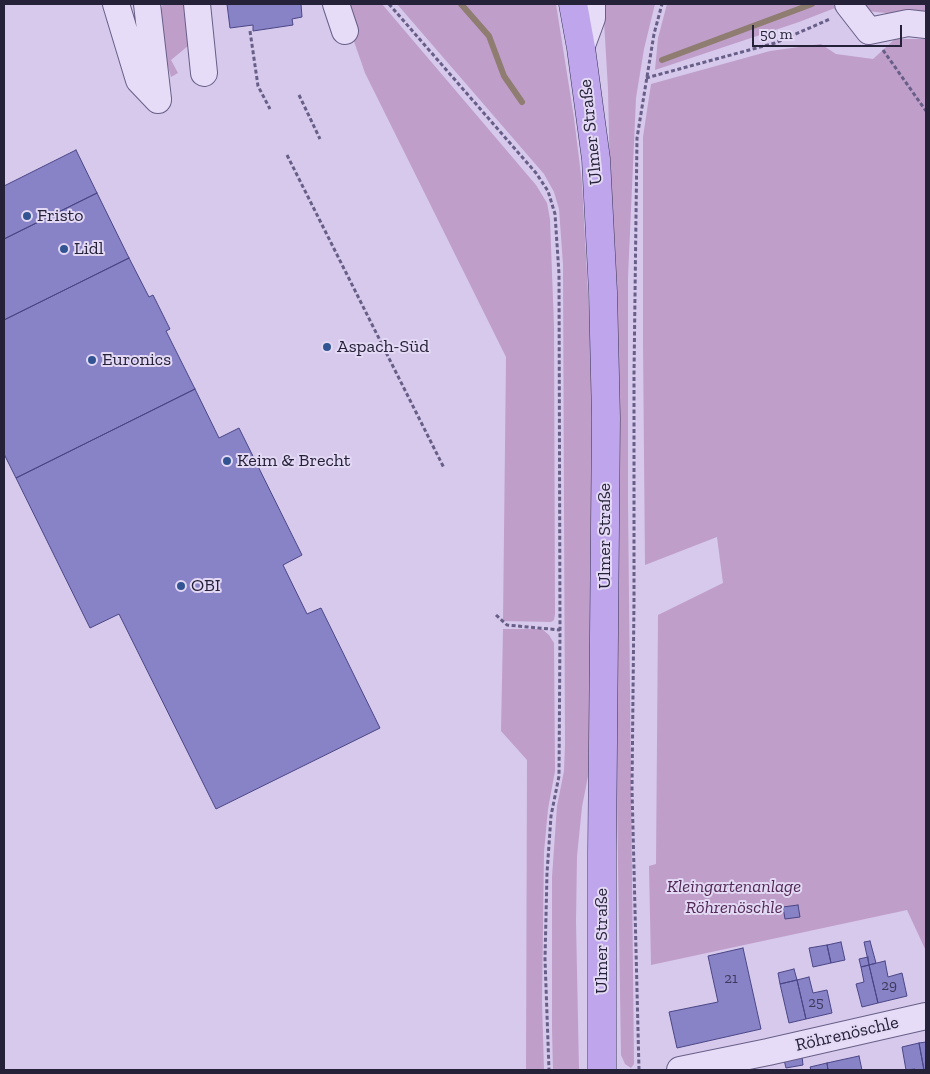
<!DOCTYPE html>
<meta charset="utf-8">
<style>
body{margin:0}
#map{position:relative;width:930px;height:1074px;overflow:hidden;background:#d6c9ec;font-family:"Zilla Slab",serif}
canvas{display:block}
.frame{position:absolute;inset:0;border:5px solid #252139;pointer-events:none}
.scale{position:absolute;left:752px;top:25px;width:150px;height:22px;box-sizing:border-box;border:2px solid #252139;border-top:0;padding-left:6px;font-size:15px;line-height:18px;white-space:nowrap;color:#252139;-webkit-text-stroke:4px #e3d9f4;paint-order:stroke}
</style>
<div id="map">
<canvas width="930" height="1074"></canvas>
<div class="frame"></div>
<div class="scale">50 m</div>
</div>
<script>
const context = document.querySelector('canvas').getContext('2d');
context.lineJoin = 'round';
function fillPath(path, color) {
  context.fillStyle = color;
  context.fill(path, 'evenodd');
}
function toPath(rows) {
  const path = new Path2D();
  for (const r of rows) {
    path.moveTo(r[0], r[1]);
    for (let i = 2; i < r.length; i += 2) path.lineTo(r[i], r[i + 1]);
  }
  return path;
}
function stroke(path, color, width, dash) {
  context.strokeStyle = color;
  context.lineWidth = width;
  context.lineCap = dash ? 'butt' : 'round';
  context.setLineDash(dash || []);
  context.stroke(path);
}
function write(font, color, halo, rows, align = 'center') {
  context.font = font + ' "Zilla Slab",serif';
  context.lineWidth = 4;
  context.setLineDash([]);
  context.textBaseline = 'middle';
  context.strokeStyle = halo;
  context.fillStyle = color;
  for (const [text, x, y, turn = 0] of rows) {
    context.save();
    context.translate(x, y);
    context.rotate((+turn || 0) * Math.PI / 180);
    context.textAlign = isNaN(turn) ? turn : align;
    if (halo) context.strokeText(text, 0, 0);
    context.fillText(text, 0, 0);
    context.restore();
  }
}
const green = toPath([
 [163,4,188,4,194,41,171,60,178,73,171,77,160,38,161,9],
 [341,4,382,4,536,185,547,203,550,219,554,326,555,614,554,620,551,622,503,621,506,357,365,73],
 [397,4,556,4,574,118,582,183,593,386,590,766,582,807,577,856,576,922,579,1070,553,1070,552,1029,552,877,557,806,564,771,565,745,563,265,559,209,554,192,544,174],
 [603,4,655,4,644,49,636,98,628,277,628,503,634,1064,631,1068,625,1064,621,1055,617,799,615,410,608,89],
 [667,4,833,4,835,8,799,22,655,70,658,38],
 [859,4,926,4,926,17,866,11],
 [895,39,926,39,926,951,907,910,651,965,649,866,656,864,658,615,723,583,717,537,645,565,643,345,643,137,651,84,770,51,821,44,836,54,873,59],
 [503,629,542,629,549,635,554,643,555,771,548,809,544,852,542,1002,544,1070,526,1070,527,760,501,731]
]);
const stream = toPath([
 [461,4,489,36,504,76,522,102],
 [662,60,812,4]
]);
const building = toPath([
 [227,4,301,4,302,17,292,19,293,25,253,31,253,25,230,28,227,4],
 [76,150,97,193,4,239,4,186,76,150],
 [97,193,129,258,4,320,4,239,97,193],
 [129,258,149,297,153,295,170,329,166,331,195,389,16,478,4,454,4,320,129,258],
 [195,389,219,438,239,428,302,555,283,565,307,614,321,608,380,728,216,809,119,614,90,628,16,478,195,389],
 [798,905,800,917,785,919,783,907,798,905],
 [870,941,876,963,869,965,864,942,870,941],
 [841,942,845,960,831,963,827,945,841,942],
 [827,945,831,963,813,967,809,948,827,945],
 [743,948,761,1029,677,1048,669,1012,718,1002,708,956,743,948],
 [868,957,869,965,861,967,859,959,868,957],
 [885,961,888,977,902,973,907,996,878,1003,869,965,885,961],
 [869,965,878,1003,862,1007,856,984,864,982,861,967,869,965],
 [794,969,797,980,780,984,778,973,794,969],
 [809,977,813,993,827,990,832,1013,806,1019,797,980,809,977],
 [797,980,806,1019,789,1023,780,984,797,980],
 [926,1042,926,1070,924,1070,919,1043,926,1042],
 [919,1043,924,1070,915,1070,915,1069,906,1070,902,1047,919,1043],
 [802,1056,803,1065,786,1068,784,1060,802,1056],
 [859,1056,862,1070,828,1070,827,1063,859,1056],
 [827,1063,828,1070,811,1070,810,1067,827,1063]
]);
const path = toPath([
 [389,4,536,173,548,191,555,214,559,274,560,630,559,776,551,816,547,873,545,959,549,1070],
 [250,31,258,86,270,109],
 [883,50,926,111],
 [646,78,775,43,830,19],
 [299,95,320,139],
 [287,155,444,468],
 [496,615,507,625,560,630],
 [639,1070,632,789,634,601,634,375,637,138,654,34,662,4]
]);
const minor = toPath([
 [116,4,139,80,158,100],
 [147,4,158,99],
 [197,4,204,73],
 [336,4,345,31],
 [848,4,869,31,908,23,926,25],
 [581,48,592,18,592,4],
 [680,1070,768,1052,926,1016]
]);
const major = toPath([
 [573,4,581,48,596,159,603,292,606,418,602,852,602,1070]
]);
const markers = [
 [27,216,5,"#335493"],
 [64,249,5,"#335493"],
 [327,347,5,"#335493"],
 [92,360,5,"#335493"],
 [227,461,5,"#335493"],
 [181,586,5,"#335493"]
];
const numberNames = [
 ["21",731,979],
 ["29",889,986],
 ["25",816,1003]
];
const streetNames = [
 ["Ulmer Straße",591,132,-96],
 ["Ulmer Straße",605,536,-90],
 ["Ulmer Straße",602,941,-90],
 ["Röhrenöschle",847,1034,-13]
];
const poiNames = [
 ["Fristo",37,216],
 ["Lidl",74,249],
 ["Aspach-Süd",337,347],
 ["Euronics",102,360],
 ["Keim & Brecht",237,461],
 ["OBI",191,586]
];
const parkNames = [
 ["Kleingartenanlage",734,887],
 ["Röhrenöschle",734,908]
];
fillPath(green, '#c09eca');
stroke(stream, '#8f7d71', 6);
fillPath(building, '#8882c7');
stroke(building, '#4a4685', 1);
stroke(minor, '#675f87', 28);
stroke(major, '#373356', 29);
stroke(path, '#675f87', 3, [4, 2.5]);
stroke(minor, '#e6dcf7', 26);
stroke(major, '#bea5ec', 28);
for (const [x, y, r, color] of markers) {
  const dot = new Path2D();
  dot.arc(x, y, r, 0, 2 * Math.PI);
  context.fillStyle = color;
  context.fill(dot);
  stroke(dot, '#e3d9f4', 2);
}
write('15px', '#3e395c', null, numberNames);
write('18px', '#252139', '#e3d9f4', streetNames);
write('18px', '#252139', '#e3d9f4', poiNames, 'left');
write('italic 18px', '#512954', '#e3d9f4', parkNames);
</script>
